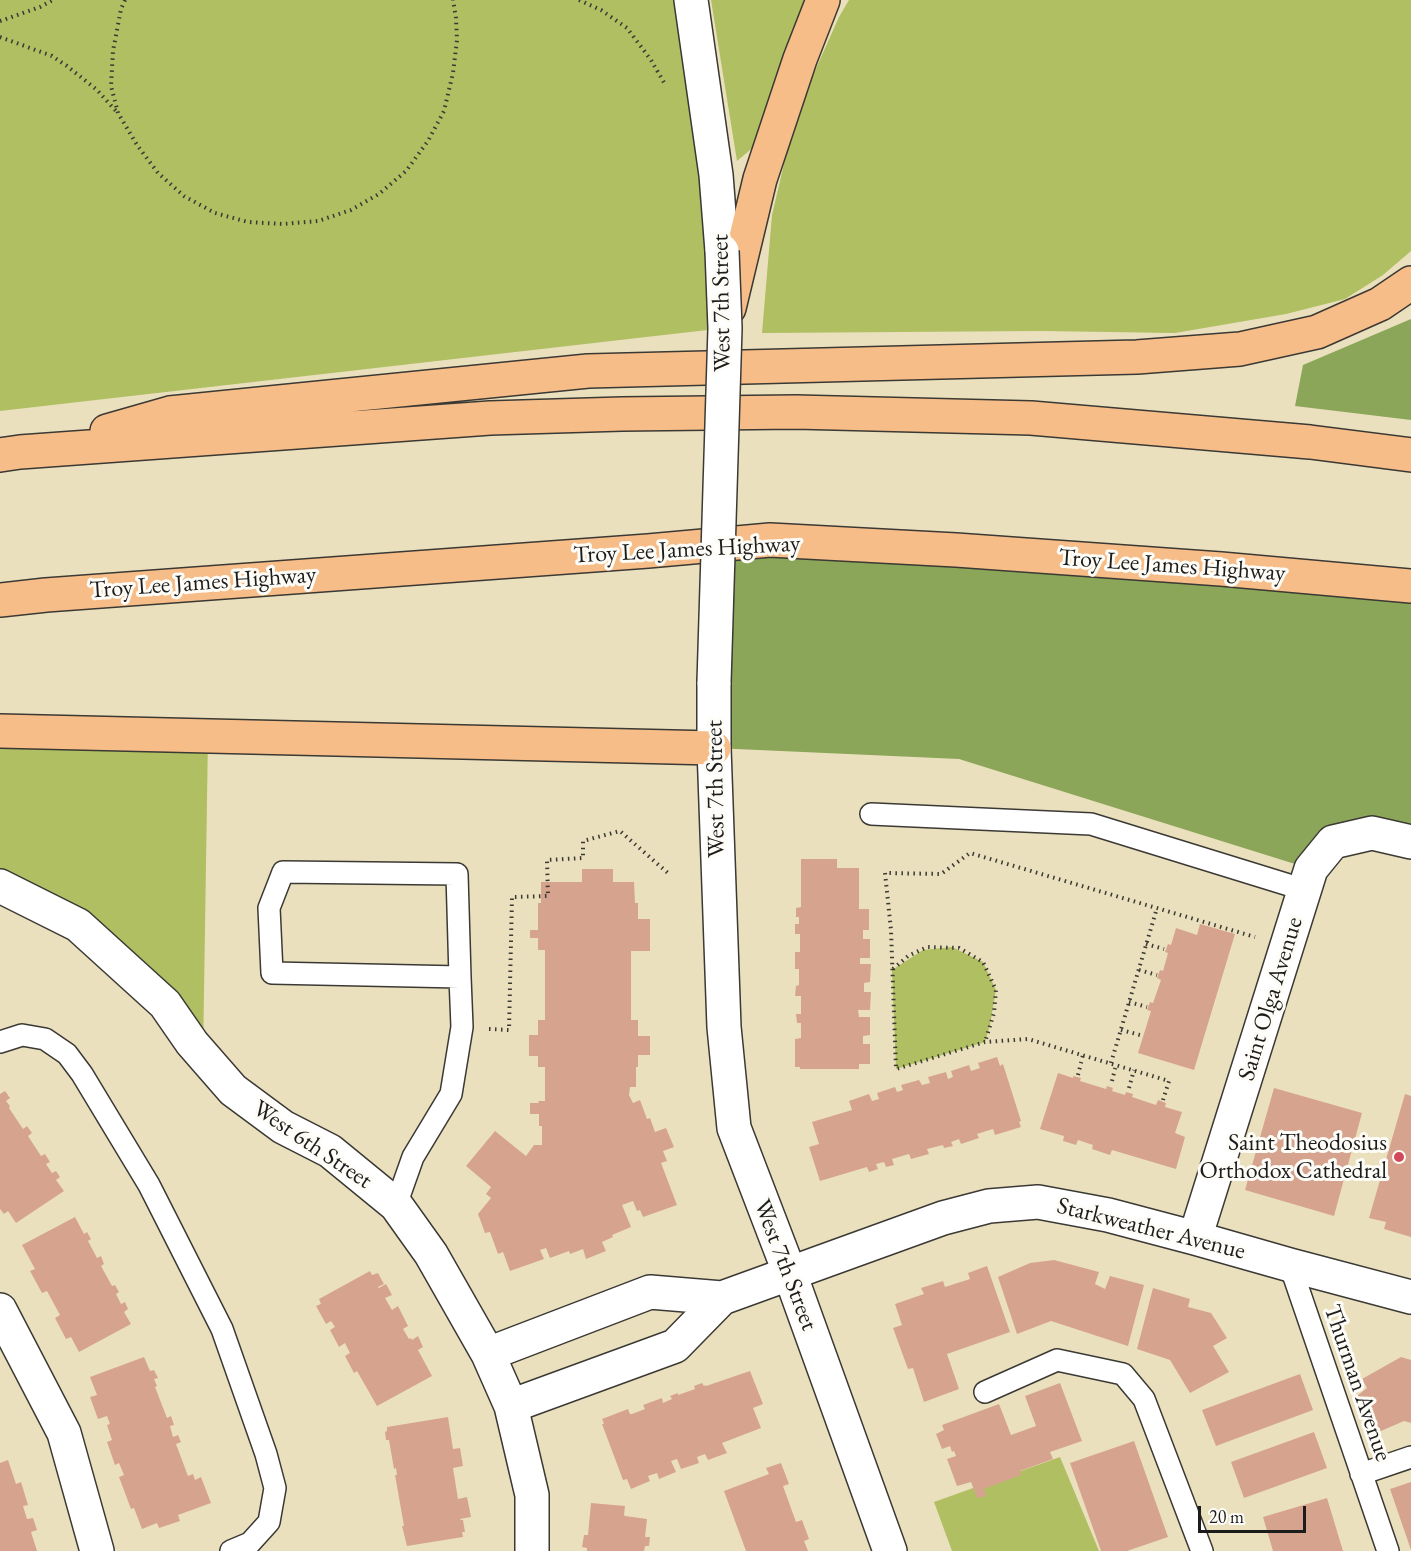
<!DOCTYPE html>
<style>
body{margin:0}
#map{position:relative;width:1411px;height:1551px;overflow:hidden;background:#ebe0be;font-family:"EB Garamond",serif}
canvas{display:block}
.scale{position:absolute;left:1198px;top:1506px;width:108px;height:27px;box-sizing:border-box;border:3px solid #1c1c1c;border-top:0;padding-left:8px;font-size:18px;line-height:21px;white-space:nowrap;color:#1c1c1c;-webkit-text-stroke:4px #fdfcf7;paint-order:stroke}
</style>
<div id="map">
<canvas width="1411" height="1551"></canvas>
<div class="scale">20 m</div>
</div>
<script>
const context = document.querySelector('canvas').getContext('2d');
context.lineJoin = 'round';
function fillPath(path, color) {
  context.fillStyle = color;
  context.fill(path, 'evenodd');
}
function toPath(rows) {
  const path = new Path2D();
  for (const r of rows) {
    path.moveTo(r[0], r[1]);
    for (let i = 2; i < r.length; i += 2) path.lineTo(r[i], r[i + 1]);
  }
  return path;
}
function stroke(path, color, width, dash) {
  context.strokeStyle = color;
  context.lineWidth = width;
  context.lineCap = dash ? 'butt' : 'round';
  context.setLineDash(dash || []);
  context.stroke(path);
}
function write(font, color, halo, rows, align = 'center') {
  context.font = font + ' "EB Garamond",serif';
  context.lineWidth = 6;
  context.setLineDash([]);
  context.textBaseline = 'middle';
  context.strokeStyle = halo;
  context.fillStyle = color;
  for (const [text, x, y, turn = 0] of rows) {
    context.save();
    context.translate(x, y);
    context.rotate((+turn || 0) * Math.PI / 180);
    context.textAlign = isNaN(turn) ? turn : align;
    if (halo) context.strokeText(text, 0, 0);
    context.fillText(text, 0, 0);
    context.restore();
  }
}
const green = toPath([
 [0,0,691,0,725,328,0,411],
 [711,0,811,0,756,145,737,161],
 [849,0,1411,0,1411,251,1383,275,1345,299,1286,314,1175,333,1041,331,762,333,772,215,796,113,839,17],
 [0,736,208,736,203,1056,165,1004,0,886],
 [952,947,983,962,996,990,990,1025,985,1042,896,1069,892,970,923,950],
 [1060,1457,1099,1551,952,1551,934,1502]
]);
const forest = toPath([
 [1411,319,1411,420,1295,406,1303,365],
 [720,536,1411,579,1411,842,1372,833,1311,869,959,759,714,748]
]);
const building = toPath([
 [801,859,837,859,837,868,859,868,859,909,869,909,869,930,863,930,863,939,870,939,870,958,860,958,860,964,871,964,870,982,864,983,864,992,871,992,870,1010,858,1010,859,1017,870,1017,870,1035,863,1036,863,1044,870,1044,870,1064,859,1064,859,1069,800,1069,800,1067,795,1067,795,1039,801,1038,801,1023,797,1023,796,1014,801,1014,801,996,795,996,796,986,799,985,799,969,795,969,795,952,800,952,800,934,795,934,795,924,799,924,799,917,796,917,796,908,801,907],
 [582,869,613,869,613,882,634,882,635,903,638,903,638,919,650,919,650,951,631,951,631,1020,638,1020,638,1036,650,1036,650,1055,638,1055,638,1067,636,1067,636,1087,630,1087,629,1095,633,1103,640,1100,647,1119,650,1118,655,1132,666,1128,674,1147,663,1151,667,1161,661,1163,677,1205,643,1217,640,1210,637,1211,633,1201,622,1205,631,1227,612,1235,613,1237,602,1242,606,1251,586,1259,583,1249,570,1254,569,1251,550,1258,546,1248,540,1250,544,1259,510,1271,503,1252,498,1254,490,1232,485,1233,478,1214,491,1198,486,1194,491,1187,466,1166,495,1131,526,1156,534,1145,542,1145,542,1126,539,1126,539,1114,530,1114,530,1103,539,1103,538,1101,545,1101,545,1067,538,1067,538,1056,529,1056,529,1035,538,1035,538,1020,545,1020,545,950,538,950,538,938,530,938,530,930,538,930,538,903,541,903,541,882,582,882],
 [1200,924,1235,934,1194,1070,1138,1053,1151,1011,1147,1010,1150,1002,1153,1003,1161,980,1157,978,1160,970,1163,971,1168,953,1165,952,1168,944,1171,945,1176,928,1197,935],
 [997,1057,1000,1066,1003,1064,1021,1121,1019,1122,1021,1127,995,1135,993,1129,977,1134,979,1138,961,1144,959,1139,951,1142,953,1146,944,1148,943,1145,927,1149,929,1154,911,1159,909,1154,892,1159,894,1165,886,1167,884,1162,876,1164,878,1169,869,1172,867,1167,820,1181,809,1147,819,1144,812,1122,852,1110,849,1101,869,1094,872,1101,879,1099,877,1093,895,1087,897,1092,903,1090,901,1085,919,1080,922,1085,930,1083,928,1077,946,1072,948,1079,953,1077,951,1071,969,1065,971,1071,980,1068,978,1063],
 [1058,1073,1073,1078,1073,1076,1081,1078,1080,1081,1106,1089,1107,1086,1113,1088,1112,1091,1125,1095,1126,1092,1133,1094,1132,1097,1156,1105,1158,1100,1166,1103,1165,1107,1182,1112,1175,1133,1185,1137,1176,1169,1112,1150,1110,1155,1092,1149,1093,1145,1078,1140,1076,1145,1063,1141,1064,1136,1040,1129],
 [1274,1088,1362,1113,1334,1216,1245,1190],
 [5,1091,10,1098,6,1101,10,1106,9,1108,23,1129,27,1126,32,1133,28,1136,41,1156,45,1154,50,1162,46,1164,52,1173,56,1171,60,1177,56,1180,64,1191,16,1223,8,1211,4,1214,0,1209,0,1094],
 [1405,1094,1411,1096,1411,1237,1384,1229,1386,1222,1369,1218],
 [75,1217,84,1234,87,1232,91,1239,88,1241,97,1258,101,1256,104,1264,101,1266,112,1286,115,1285,119,1292,116,1294,121,1304,125,1302,128,1309,124,1312,131,1324,79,1352,71,1337,66,1339,55,1318,60,1315,47,1291,42,1293,30,1271,35,1269,22,1245],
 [1054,1260,1099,1272,1095,1284,1105,1289,1110,1276,1144,1285,1128,1346,1051,1321,1017,1334,998,1277,1030,1263],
 [987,1266,1010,1332,947,1354,959,1389,924,1402,913,1368,908,1369,893,1328,902,1325,895,1304,924,1294,921,1288,943,1281,945,1287,970,1279,968,1273],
 [370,1271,372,1275,378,1273,384,1284,378,1287,379,1288,386,1284,392,1295,385,1298,392,1310,398,1306,408,1326,403,1329,409,1339,411,1338,412,1340,418,1336,423,1347,418,1350,432,1376,377,1406,357,1371,354,1373,345,1356,350,1353,345,1343,339,1347,330,1330,335,1327,331,1321,326,1324,316,1306,321,1304,319,1299],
 [1153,1288,1190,1299,1188,1307,1211,1313,1227,1338,1213,1346,1229,1372,1190,1393,1170,1360,1137,1349],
 [144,1357,150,1371,154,1370,158,1378,154,1379,157,1386,155,1387,167,1418,171,1416,174,1425,170,1426,173,1437,178,1435,181,1442,176,1444,188,1476,193,1474,195,1480,201,1477,211,1503,178,1515,180,1521,159,1528,157,1523,142,1529,134,1508,131,1509,119,1477,124,1475,119,1463,115,1465,107,1442,112,1440,107,1425,110,1424,107,1416,98,1419,90,1397,97,1395,90,1377],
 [1401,1357,1411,1360,1411,1423,1404,1421,1374,1434,1353,1399,1367,1388,1362,1379],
 [750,1371,763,1404,753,1408,761,1428,722,1443,727,1453,708,1460,705,1454,697,1457,699,1463,681,1469,677,1459,671,1461,676,1472,659,1479,657,1473,648,1476,650,1481,631,1489,627,1479,623,1480,602,1424,604,1424,602,1419,628,1409,630,1414,632,1414,645,1409,643,1405,662,1398,663,1403,672,1399,670,1396,678,1393,678,1395,695,1389,694,1386,702,1383,704,1386,706,1385,706,1386],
 [1300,1374,1313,1410,1216,1446,1202,1410],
 [1060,1383,1082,1441,1050,1452,1053,1459,1020,1471,1021,1475,984,1489,986,1496,977,1498,971,1482,957,1486,947,1459,956,1456,954,1451,952,1452,950,1446,942,1449,936,1434,944,1430,942,1425,999,1404,1011,1435,1036,1426,1025,1396],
 [448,1417,453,1449,460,1448,463,1466,453,1468,458,1499,467,1497,471,1517,460,1519,461,1520,463,1520,465,1532,462,1532,463,1537,407,1546,402,1526,404,1526,395,1475,397,1475,396,1468,394,1469,389,1440,386,1440,385,1432,387,1431,387,1427],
 [1314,1432,1327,1468,1244,1498,1231,1462],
 [1134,1441,1168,1537,1127,1551,1101,1551,1070,1463],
 [8,1460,16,1484,21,1482,28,1505,23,1506,27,1519,33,1518,37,1530,31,1532,37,1551,0,1551,0,1463],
 [781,1463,789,1484,783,1486,796,1522,802,1520,809,1539,804,1541,808,1551,746,1551,724,1491,769,1474,766,1468],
 [1411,1482,1411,1550,1390,1489],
 [1327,1498,1343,1551,1273,1551,1263,1517],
 [591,1503,625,1506,624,1515,625,1516,647,1519,645,1537,650,1537,649,1546,645,1546,644,1551,587,1551,587,1548,582,1547,584,1535,588,1535]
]);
const path = toPath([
 [125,0,121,9,113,51,111,86,118,113,137,145,158,173,184,196,215,213,248,222,283,224,318,221,351,210,379,194,406,171,428,141,444,111,453,73,457,40,456,18,453,0],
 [579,0,601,10,627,28,651,60,666,86],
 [0,21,40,7,53,0],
 [0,37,52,56,67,66,97,90,116,111],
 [1146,944,1164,949],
 [893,969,908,956,927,947,959,948,983,962,996,990,994,1013,985,1042],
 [1139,970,1157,975],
 [1129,1002,1147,1007],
 [489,1029,509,1030,512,897,548,896,547,860,583,858,583,841,620,831,669,874],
 [1121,1030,1140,1035],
 [1111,1063,1157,908],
 [1078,1075,1083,1055],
 [1112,1081,1116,1065],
 [1129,1088,1134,1070],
 [1163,1100,1169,1081,1028,1039,985,1042,896,1069,891,930,885,873,941,874,970,853,1255,937]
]);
const service = toPath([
 [871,814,1091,824,1305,890],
 [0,1042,22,1035,45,1039,67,1054,82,1074,149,1185,222,1329,266,1454,275,1488,269,1522,250,1543,231,1551],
 [396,1205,413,1157,451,1094,462,1027,460,977,457,874,283,872,269,908,272,973,460,977],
 [1290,1265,1388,1551],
 [985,1392,1057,1360,1123,1374,1144,1399,1202,1551],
 [1361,1474,1411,1457]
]);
const minor = toPath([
 [0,886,78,925,165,1004,192,1043,233,1090,283,1127,330,1151,396,1205,431,1254,488,1354,511,1406,532,1495,532,1551],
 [1195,1238,1311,869,1333,842,1372,833,1411,842],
 [0,1310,64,1433,97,1551],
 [488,1354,650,1292,722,1298,943,1218,989,1206,1038,1202,1108,1215,1195,1238,1290,1265,1411,1297],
 [511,1406,675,1346,722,1298]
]);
const tertiary = toPath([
 [691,0,716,175,722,251],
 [714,682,714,748,724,1027,734,1128,790,1274,890,1551]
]);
const motorway = toPath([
 [729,308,760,179,800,59,823,0],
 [107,431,170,413,588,371,1137,357,1240,349,1317,332,1380,304,1411,283],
 [0,455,20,452,490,418,622,414,796,412,1031,418,1310,442,1411,455],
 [0,600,46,595,648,551,770,540,956,550,1221,569,1411,586],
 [0,731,714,748]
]);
const tertiaryBridge = toPath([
 [714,682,725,328,722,251]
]);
const markers = [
 [1399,1157,6,"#d1495b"]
];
const streetNames = [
 ["West 7th Street",722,303,-91],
 ["Troy Lee James Highway",687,550,-3],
 ["Troy Lee James Highway",1172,566,4],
 ["Troy Lee James Highway",203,583,-4],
 ["West 7th Street",716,789,-91],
 ["Saint Olga Avenue",1271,999,-73],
 ["West 6th Street",312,1145,34],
 ["Starkweather Avenue",1151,1229,14],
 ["West 7th Street",785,1265,69],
 ["Thurman Avenue",1357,1383,71]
];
const poiNames = [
 ["Saint Theodosius",1387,1143],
 ["Orthodox Cathedral",1387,1171]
];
fillPath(green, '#afbf62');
fillPath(forest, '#8ba658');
fillPath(building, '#d6a48e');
stroke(service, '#3b3934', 24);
stroke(minor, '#3b3934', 36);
stroke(tertiary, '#3b3934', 36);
stroke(motorway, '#3b3934', 36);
stroke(path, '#3b3934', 4, [1.5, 4.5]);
stroke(service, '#fff', 21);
stroke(minor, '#fff', 33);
stroke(tertiary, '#fff', 33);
stroke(motorway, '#f7bd88', 33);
stroke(tertiaryBridge, '#3b3934', 36, []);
stroke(tertiaryBridge, '#fff', 33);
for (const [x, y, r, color] of markers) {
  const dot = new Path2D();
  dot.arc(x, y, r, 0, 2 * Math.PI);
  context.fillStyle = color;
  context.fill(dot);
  stroke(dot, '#fdfcf7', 2);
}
write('24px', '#1c1c1c', '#fdfcf7', streetNames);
write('24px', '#1c1c1c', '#fdfcf7', poiNames, 'right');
</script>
